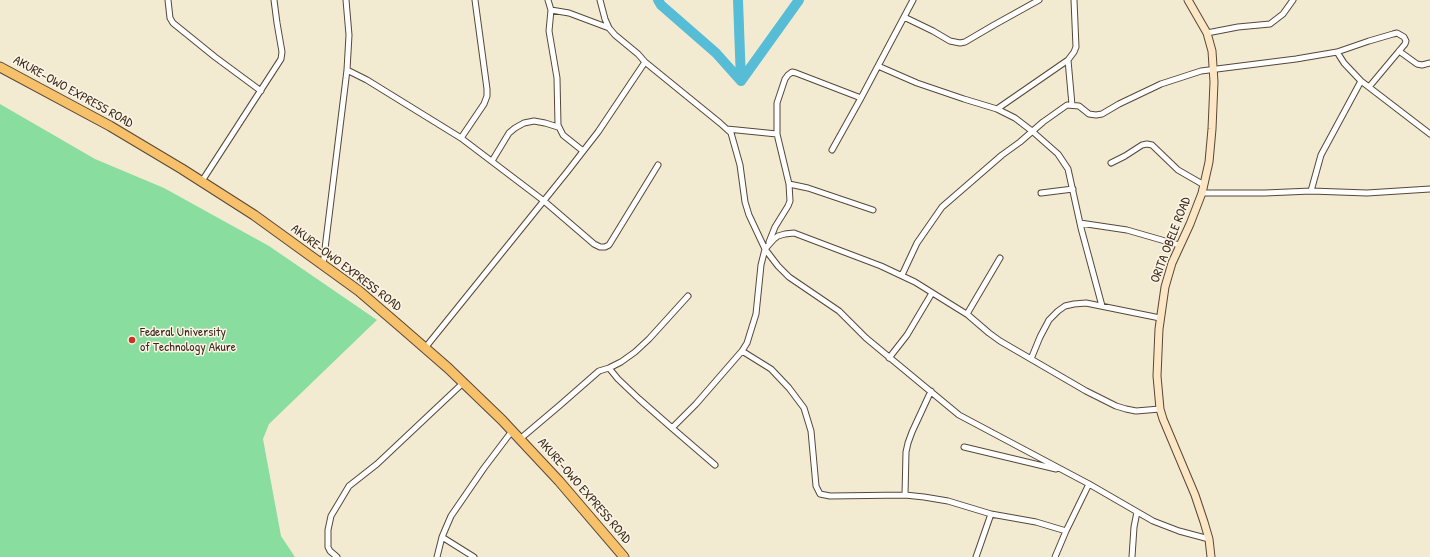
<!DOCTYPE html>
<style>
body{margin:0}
canvas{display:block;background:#f3ebd1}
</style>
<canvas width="1430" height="557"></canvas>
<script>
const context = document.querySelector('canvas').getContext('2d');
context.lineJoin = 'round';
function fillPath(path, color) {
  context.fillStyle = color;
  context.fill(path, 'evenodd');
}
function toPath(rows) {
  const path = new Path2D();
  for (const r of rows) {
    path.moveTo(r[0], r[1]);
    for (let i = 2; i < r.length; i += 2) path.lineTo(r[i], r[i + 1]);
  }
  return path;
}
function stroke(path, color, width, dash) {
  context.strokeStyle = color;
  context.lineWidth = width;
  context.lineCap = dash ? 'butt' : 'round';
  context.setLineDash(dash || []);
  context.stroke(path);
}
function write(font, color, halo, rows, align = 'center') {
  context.font = font + ' "Patrick Hand",sans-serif';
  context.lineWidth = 3;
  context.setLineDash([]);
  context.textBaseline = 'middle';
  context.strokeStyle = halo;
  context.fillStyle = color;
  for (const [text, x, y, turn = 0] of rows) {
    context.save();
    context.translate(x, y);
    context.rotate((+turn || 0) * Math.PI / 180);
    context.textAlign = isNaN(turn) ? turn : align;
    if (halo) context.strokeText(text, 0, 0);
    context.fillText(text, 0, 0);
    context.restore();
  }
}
const green = toPath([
 [0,104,95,159,164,188,269,246,377,320,269,424,263,439,281,536,295,557,0,557]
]);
const river = toPath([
 [658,0,661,5,716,53,741,81,799,0],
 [738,0,741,81]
]);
const street = toPath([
 [168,0,170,18,173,23,215,57,261,91],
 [548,0,551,10,549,31,557,78,558,125,563,135,583,151],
 [600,0,605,19,609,28,615,35,638,54,645,62,720,123,731,133,740,165,745,202,749,215,765,249,778,266,789,277,839,311,866,338,959,415,1089,484,1153,521,1179,531,1209,539],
 [551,10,569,13,609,28],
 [904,17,933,31,950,41,960,43,965,42,994,25,1039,0],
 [1207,33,1238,27,1270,24,1283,14,1293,0],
 [1399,51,1417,64,1422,65,1430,63],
 [1337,52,1369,41,1393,34,1397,33,1404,37,1406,41,1405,44,1369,87],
 [878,66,917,83,964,99,997,109,1015,118,1032,131,1058,154,1068,169,1081,228,1102,306],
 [347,70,367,80,461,138,544,201,594,244,600,247,605,247,609,245,658,165],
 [1072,105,1068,60,1074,52,1076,47,1074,0],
 [997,109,1068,60],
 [727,129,777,134],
 [461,138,484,104,487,96,487,89,475,0],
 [832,150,861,98,913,0],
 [492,161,509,133,515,128,524,123,534,121,545,123,558,127],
 [1111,163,1125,156,1142,145,1147,144,1152,145,1178,170,1204,185],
 [202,181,281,59,282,52,277,23,274,0],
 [789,184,808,188,873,210],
 [1311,191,1321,155,1361,81],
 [1041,193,1073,189],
 [1202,193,1265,193,1311,191,1367,193,1430,189],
 [1080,223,1127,230,1179,245],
 [769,242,775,227,788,206,790,201,789,184,777,134,777,103,785,79,788,75,792,72,796,73,861,98],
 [323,265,347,70,349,35,346,0],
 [902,275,917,243,942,207,1002,155,1020,142,1043,122,1067,105,1079,106,1089,114,1096,115,1102,114,1119,104,1161,84,1201,71,1296,59,1337,52,1344,63,1361,81,1430,134],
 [967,314,1000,258],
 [425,348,567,172,598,132,645,62],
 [742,351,771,369,789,388,804,408,811,431,816,486,820,494,830,496,905,495,924,497,948,501,991,514,1036,522,1066,531],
 [889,358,907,335,932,293],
 [1031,359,1040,337,1049,320,1058,311,1065,306,1074,304,1086,303,1160,318],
 [609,368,618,379,639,399,672,428,696,404,742,351,747,343,756,314,761,265,765,249,774,239,778,236,785,234,794,233,881,266,915,282,968,315,989,333,1000,341,1086,391,1116,406,1126,409,1136,411,1160,409],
 [672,428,715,465],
 [520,439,559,406,599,371,609,368,621,362,635,352,649,339,688,296],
 [964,447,1056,469],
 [905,495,906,452,908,443,912,432,931,391],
 [442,537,474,557],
 [337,557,330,551,328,547,328,530,331,516,349,486,377,464,463,383],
 [437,557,442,537,451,516,484,468,512,431],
 [976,557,991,514],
 [1055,557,1066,531,1089,484],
 [1132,557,1134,527,1137,512]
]);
const secondary = toPath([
 [1188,0,1207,33,1212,51,1214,82,1212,129,1209,162,1202,193,1190,224,1172,263,1165,287,1159,329,1157,376,1160,409,1163,419,1195,495,1204,522,1209,539,1211,557]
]);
const highway = toPath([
 [0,67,110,126,182,169,254,215,359,291,402,328,448,368,502,420,559,481,624,557]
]);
const markers = [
 [132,340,4,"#c8321e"]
];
const streetNames = [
 ["AKURE-OWO EXPRESS ROAD",73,92,29],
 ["ORITA OBELE ROAD",1171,240,-69],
 ["AKURE-OWO EXPRESS ROAD",346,268,37],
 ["AKURE-OWO EXPRESS ROAD",584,491,49]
];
const poiNames = [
 ["Federal University",140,333],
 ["of Technology Akure",140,348]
];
fillPath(green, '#89dd9f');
stroke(river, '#57bcd6', 10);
stroke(street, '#574739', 7);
stroke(secondary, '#574739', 9);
stroke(highway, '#574739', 11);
stroke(street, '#fff', 5);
stroke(secondary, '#fce6c4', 7);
stroke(highway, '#f7c06b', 9);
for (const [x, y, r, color] of markers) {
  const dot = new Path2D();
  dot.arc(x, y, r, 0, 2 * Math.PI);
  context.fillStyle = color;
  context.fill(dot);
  stroke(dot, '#fcf5e5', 1.5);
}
write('13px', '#3b2a1e', '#fcf5e5', streetNames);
write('13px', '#3b2a1e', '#fcf5e5', poiNames, 'left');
</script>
